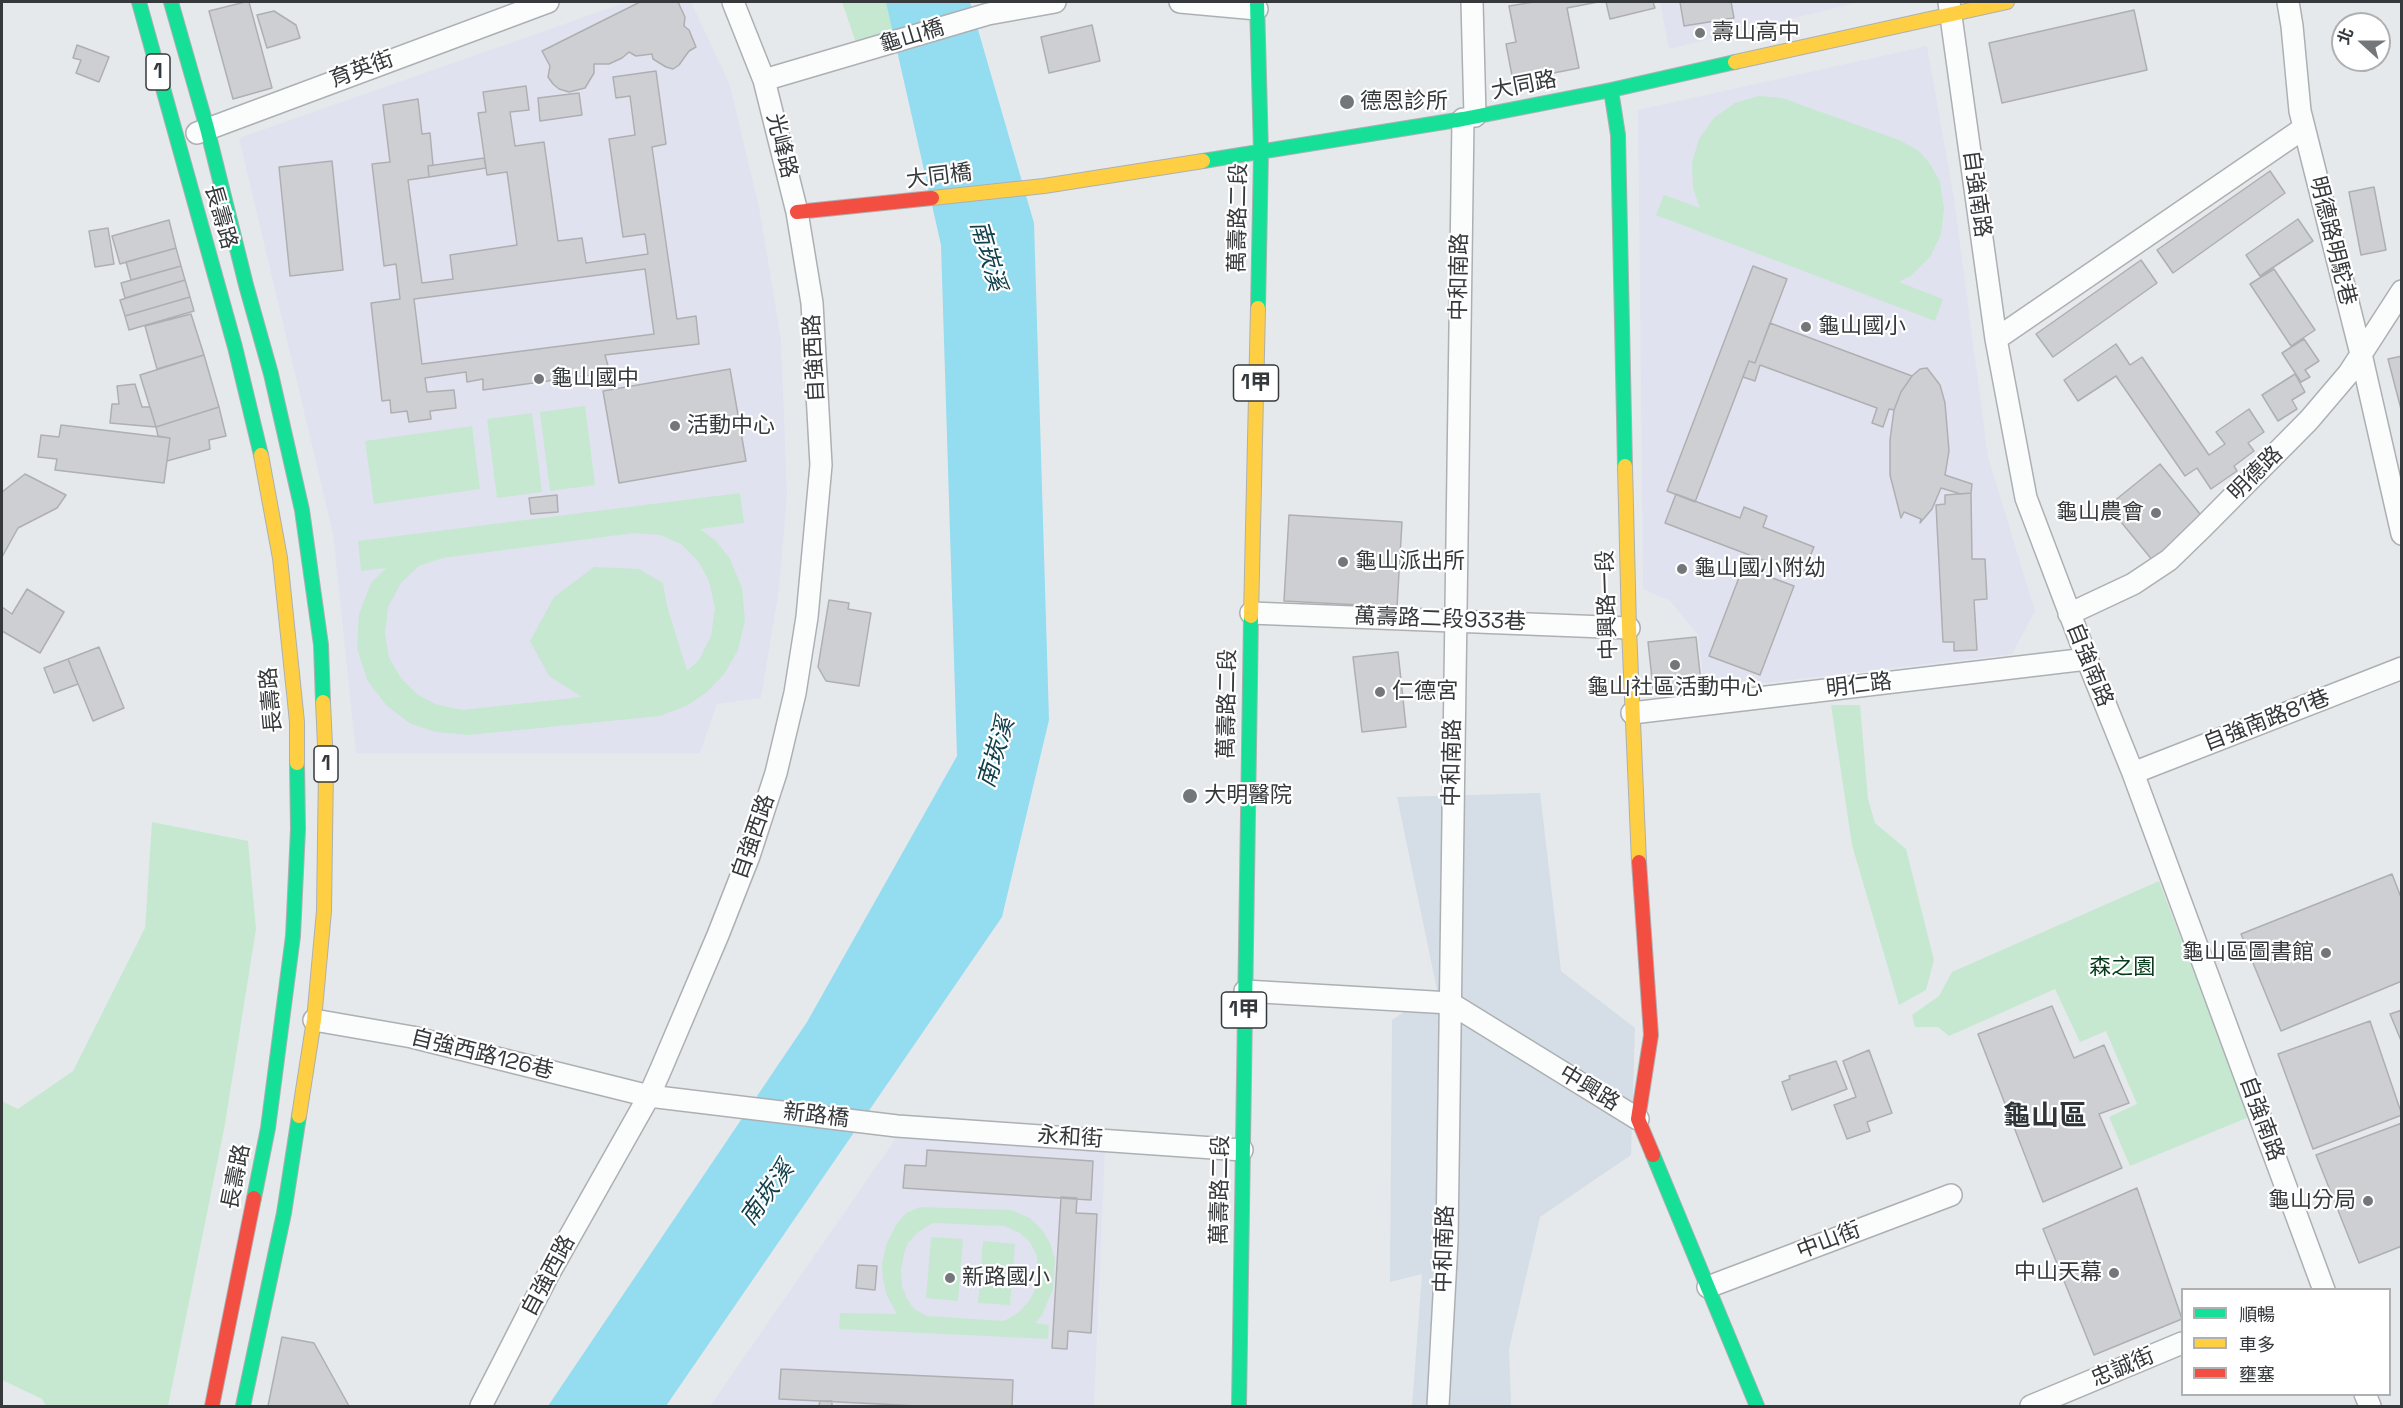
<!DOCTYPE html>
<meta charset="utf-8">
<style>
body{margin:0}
#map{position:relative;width:2403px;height:1408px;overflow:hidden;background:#e5e9ec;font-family:"Space Grotesk","Noto Sans TC",sans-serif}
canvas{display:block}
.frame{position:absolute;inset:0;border:3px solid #36393b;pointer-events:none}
.legend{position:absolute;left:2181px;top:1288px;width:210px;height:108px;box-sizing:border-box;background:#fff;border:2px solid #afb0b1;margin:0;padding:8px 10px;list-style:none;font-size:18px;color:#36393b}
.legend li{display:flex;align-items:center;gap:12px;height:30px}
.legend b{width:30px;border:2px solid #afb0b1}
.north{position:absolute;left:2331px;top:12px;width:60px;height:60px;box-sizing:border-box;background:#fff;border:2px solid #afb0b1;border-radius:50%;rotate:291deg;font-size:16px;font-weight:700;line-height:24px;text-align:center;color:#36393b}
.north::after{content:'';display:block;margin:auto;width:21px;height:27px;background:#737779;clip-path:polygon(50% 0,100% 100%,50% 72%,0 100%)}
</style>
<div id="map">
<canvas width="2403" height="1408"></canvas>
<div class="frame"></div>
<ul class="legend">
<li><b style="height:8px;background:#16e098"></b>順暢</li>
<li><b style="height:8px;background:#ffcf43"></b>車多</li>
<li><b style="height:8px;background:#f24e42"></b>壅塞</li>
</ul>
<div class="north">北</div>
</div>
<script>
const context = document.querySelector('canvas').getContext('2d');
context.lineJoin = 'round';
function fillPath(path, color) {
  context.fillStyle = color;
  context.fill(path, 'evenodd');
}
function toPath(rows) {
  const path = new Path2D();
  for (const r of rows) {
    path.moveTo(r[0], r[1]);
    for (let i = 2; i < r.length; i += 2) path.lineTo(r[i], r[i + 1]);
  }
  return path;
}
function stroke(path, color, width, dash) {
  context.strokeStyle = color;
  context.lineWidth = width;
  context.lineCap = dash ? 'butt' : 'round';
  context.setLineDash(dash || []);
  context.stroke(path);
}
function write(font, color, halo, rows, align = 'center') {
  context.font = font + ' "Space Grotesk","Noto Sans TC",sans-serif';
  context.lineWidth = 4.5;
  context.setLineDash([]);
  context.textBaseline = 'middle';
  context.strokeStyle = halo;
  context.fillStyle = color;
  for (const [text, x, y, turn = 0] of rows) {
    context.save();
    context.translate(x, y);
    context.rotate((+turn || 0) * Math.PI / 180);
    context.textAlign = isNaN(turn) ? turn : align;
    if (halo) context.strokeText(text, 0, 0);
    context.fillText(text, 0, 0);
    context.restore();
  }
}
const built = toPath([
 [1540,793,1561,971,1635,1028,1631,1155,1540,1217,1509,1349,1511,1406,1412,1406,1422,1274,1390,1282,1392,1020,1437,990,1397,797]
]);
const education = toPath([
 [627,2,691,2,730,85,760,212,781,339,787,495,779,589,761,698,717,704,700,753,356,753,333,534,239,138],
 [1660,2,1860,2,1669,49],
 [1927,46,1954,198,1988,457,2035,611,2012,654,1705,690,1698,635,1670,601,1643,589,1638,110],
 [896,1138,1105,1150,1094,1406,710,1406]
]);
const green = toPath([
 [842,2,887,2,894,31,856,43],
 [1759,96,1782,98,1899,140,1919,151,1930,164,1940,182,1944,208,1941,234,1930,257,1912,275,1899,282,1943,299,1935,321,1656,215,1664,195,1700,208,1693,188,1692,163,1699,139,1714,118,1735,103],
 [585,406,595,485,550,491,540,412],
 [532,413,542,492,497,498,487,419],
 [472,426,480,489,374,504,365,441],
 [740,493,744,523,700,529,716,541,730,559,742,588,745,620,738,650,725,673,707,692,688,705,660,716,468,735,436,732,411,724,387,706,367,680,357,648,359,614,371,583,386,568,361,571,358,541],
 [634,533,660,535,681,544,698,561,709,581,715,608,711,636,699,660,687,671,667,606,663,583,639,569,594,567,554,597,530,641,549,676,582,697,462,710,438,705,418,695,401,678,389,658,385,634,388,607,401,583,419,566,443,558],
 [1831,705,1860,705,1868,799,1875,823,1906,849,1934,960,1926,990,1899,1005,1852,845],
 [152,822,248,841,256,929,225,1124,168,1406,46,1406,42,1399,2,1380,2,1101,18,1109,73,1071,145,928],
 [2159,881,2249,1117,2130,1166,2109,1117,2137,1104,2106,1031,2080,1042,2055,989,1949,1036,1938,1027,1915,1027,1912,1015,1939,996,1952,972],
 [920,1207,1011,1210,1030,1218,1043,1231,1050,1243,1055,1259,1053,1289,1042,1315,1035,1323,1049,1325,1048,1339,839,1329,840,1313,897,1314,887,1296,883,1279,882,1264,886,1245,896,1225,906,1213],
 [933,1223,1004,1226,1020,1233,1030,1242,1037,1256,1037,1285,1030,1300,1018,1313,1004,1321,927,1316,914,1309,907,1299,902,1286,901,1270,904,1254,908,1243,918,1232],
 [931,1237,963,1239,958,1301,926,1298],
 [983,1241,1015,1244,1010,1305,978,1303]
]);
const water = toPath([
 [886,2,970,2,1034,223,1049,720,1002,917,666,1406,548,1406,807,1022,957,756,941,245]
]);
const building = toPath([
 [245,2,249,2,272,88,233,99,209,11,245,2],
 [640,2,678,2,685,17,684,26,689,30,696,47,689,51,679,65,673,69,666,67,653,59,652,54,636,56,629,52,622,58,609,64,594,64,594,73,585,88,569,92,559,89,553,84,548,77,550,66,542,51,640,2],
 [1534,2,1598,2,1567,8,1579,68,1513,81,1506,44,1516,42,1509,6,1534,2],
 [1606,2,1653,2,1655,8,1610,19,1606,2],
 [1680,2,1731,2,1734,18,1684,26,1680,2],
 [2134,10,2147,70,2002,103,1989,43,2134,10],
 [274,11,296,25,300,38,267,48,257,15,274,11],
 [1092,25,1100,61,1049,73,1041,37,1092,25],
 [77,45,109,57,99,82,76,73,81,60,73,58,77,45],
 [656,71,666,144,652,147,677,319,696,316,699,344,605,355,608,366,597,368,598,374,483,390,483,379,467,382,466,372,425,378,427,392,454,390,456,408,430,411,431,419,409,422,407,411,391,413,390,400,382,401,371,303,400,299,396,264,384,266,372,164,390,162,383,105,418,99,422,134,430,133,433,165,428,166,429,177,408,180,422,283,453,279,450,255,517,245,507,172,487,175,478,113,486,112,483,92,526,86,529,110,510,112,515,146,544,142,558,241,582,238,586,263,648,254,645,234,623,237,609,139,635,135,630,96,616,98,613,77,656,71],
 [645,269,654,334,422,364,414,299,645,269],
 [579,93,582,115,540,121,538,98,579,93],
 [484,158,486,168,429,177,428,166,484,158],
 [332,161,343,270,290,276,279,167,332,161],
 [2270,171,2285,193,2173,273,2157,250,2270,171],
 [2374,187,2386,250,2361,255,2349,192,2374,187],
 [2298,219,2313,241,2260,276,2246,255,2298,219],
 [169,220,176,248,120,264,112,236,169,220],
 [108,228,114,264,95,267,89,231,108,228],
 [176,248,181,266,131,280,126,262,176,248],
 [2141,260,2157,283,2053,357,2036,334,2141,260],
 [181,266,185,280,125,298,121,283,181,266],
 [1753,266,1787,279,1755,363,1749,361,1695,502,1667,491,1753,266],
 [2274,269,2315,330,2291,346,2250,284,2274,269],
 [185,280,190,297,125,316,120,300,185,280],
 [190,297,194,311,129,330,125,316,190,297],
 [191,314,204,355,157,369,145,326,191,314],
 [1770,323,1912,376,1901,392,1894,410,1889,409,1883,427,1872,423,1877,408,1760,365,1755,381,1743,377,1749,361,1755,363,1770,323],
 [2304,339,2319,361,2305,370,2310,377,2301,382,2282,353,2304,339],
 [2116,344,2130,365,2142,357,2209,455,2225,444,2216,432,2249,409,2264,432,2248,443,2254,451,2234,466,2237,471,2211,489,2197,468,2185,476,2116,376,2078,401,2064,380,2116,344],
 [204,355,219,407,156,427,140,375,204,355],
 [2402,356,2402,413,2388,359,2402,356],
 [1927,368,1940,385,1945,403,1949,451,1945,475,1972,484,1971,493,1961,494,1941,488,1932,509,1920,523,1921,519,1904,512,1901,518,1890,475,1890,440,1894,410,1901,392,1912,376,1920,369,1927,368],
 [730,369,746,461,619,483,603,391,730,369],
 [2295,374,2305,392,2292,400,2297,409,2278,421,2262,395,2295,374],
 [135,384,142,407,150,407,156,427,110,423,112,404,119,404,117,386,135,384],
 [219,407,226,436,209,440,210,449,167,461,170,438,158,436,156,427,219,407],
 [61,425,170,438,164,483,55,470,57,459,38,457,41,435,59,437,61,425],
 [2160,464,2204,519,2153,561,2108,506,2160,464],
 [25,474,66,495,57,508,18,528,2,557,2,492,25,474],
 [1971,493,1972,559,1985,559,1987,599,1974,600,1977,650,1954,651,1954,642,1943,642,1936,505,1945,504,1945,495,1971,493],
 [1676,494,1740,518,1744,507,1767,516,1763,527,1814,547,1802,575,1665,523,1676,494],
 [557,495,558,512,531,514,529,498,557,495],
 [1289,515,1402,522,1397,607,1284,601,1289,515],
 [1743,567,1794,586,1760,675,1709,656,1743,567],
 [27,589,64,612,40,653,2,631,2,607,12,614,27,589],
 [829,600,849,603,848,609,871,613,859,686,826,681,818,667,829,600],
 [1696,637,1702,691,1659,695,1656,694,1653,688,1648,642,1696,637],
 [99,647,124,708,93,721,68,659,99,647],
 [1398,652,1406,727,1362,732,1353,657,1398,652],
 [68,659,78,684,54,693,44,668,68,659],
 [2392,874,2402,900,2402,981,2281,1031,2241,934,2392,874],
 [2052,1006,2074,1058,2104,1045,2129,1103,2099,1114,2122,1168,2043,1202,1978,1034,2052,1006],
 [2402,1010,2402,1043,2390,1014,2402,1010],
 [2370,1021,2402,1115,2313,1149,2278,1054,2370,1021],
 [1869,1050,1892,1113,1867,1122,1870,1131,1847,1139,1834,1105,1856,1097,1843,1061,1869,1050],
 [1836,1061,1847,1089,1792,1110,1782,1082,1790,1079,1789,1076,1836,1061],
 [2402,1123,2402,1246,2359,1263,2316,1155,2402,1123],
 [927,1150,1093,1161,1091,1200,903,1188,905,1165,926,1166,927,1150],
 [2137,1188,2182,1319,2094,1355,2043,1229,2137,1188],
 [1061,1197,1077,1198,1076,1213,1097,1214,1091,1333,1068,1331,1067,1349,1052,1348,1061,1197],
 [858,1265,877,1266,875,1290,856,1288,858,1265],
 [282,1337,314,1343,349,1406,268,1406,282,1337],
 [781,1369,1013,1380,1012,1406,919,1406,779,1399,781,1369],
 [820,1401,832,1401,832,1406,819,1406,820,1401]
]);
const street = toPath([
 [1180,2,1257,9],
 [1472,2,1475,116],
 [1949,2,1996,339,2026,498,2087,659,2133,773,2324,1290],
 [2288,2,2292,26,2300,111,2361,354,2402,534],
 [764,80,988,14,1055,2],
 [197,133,548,2],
 [1996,339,2304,128],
 [1251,613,1629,628],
 [2069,614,2133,584,2169,560,2203,527,2309,420,2349,373,2402,291],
 [1632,713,2087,659],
 [2133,773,2402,668],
 [1245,991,1450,1003,1638,1119],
 [314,1020,412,1037,649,1096,897,1126,1242,1150],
 [1708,1287,1951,1195],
 [2365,1394,2370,1406],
 [481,1406,548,1275,649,1096,661,1069,718,935,749,856,776,773,795,693,807,617,821,465,812,303,797,212,764,80,733,2],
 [1438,1406,1447,1240,1463,119],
 [2031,1406,2182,1343]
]);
const fast = toPath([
 [139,2,235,347,261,455],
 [171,2,207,128,246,285,271,374,302,510,321,645,323,702],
 [1257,2,1261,153,1258,308],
 [1611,90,1618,135,1625,466],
 [1203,161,1463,119,1611,90,1735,62],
 [1653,1155,1757,1406],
 [254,1198,268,1128,293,936,298,829,297,763],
 [243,1406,284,1213,299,1116],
 [1239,1406,1251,616]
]);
const slow = toPath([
 [1735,62,2007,2],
 [932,198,1044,186,1203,161],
 [261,455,280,558,297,722,297,763],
 [1625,466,1629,628,1639,862],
 [1251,616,1258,308],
 [299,1116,314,1020,324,911,326,767,323,702]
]);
const jam = toPath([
 [797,212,932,198],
 [1639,862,1651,1035,1638,1119,1653,1155],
 [212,1406,254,1198]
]);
const markers = [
 [1700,33,6,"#737779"],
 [1347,102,8,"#737779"],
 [1806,327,6,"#737779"],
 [539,379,6,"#737779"],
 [675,426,6,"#737779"],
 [2156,513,6,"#737779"],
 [1343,562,6,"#737779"],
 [1682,569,6,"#737779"],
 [1675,665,6,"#737779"],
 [1380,692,6,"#737779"],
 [1190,796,8,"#737779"],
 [2326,953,6,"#737779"],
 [2368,1201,6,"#737779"],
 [2114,1273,6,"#737779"],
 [950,1278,6,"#737779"]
];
const shields = [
 [158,72,24],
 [1256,383,45],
 [326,764,24],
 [1244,1010,45]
];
const shieldNames = [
 ["1",158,72],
 ["1甲",1256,383],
 ["1",326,764],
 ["1甲",1244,1010]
];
const poiNames = [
 ["壽山高中",1712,33],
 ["德恩診所",1360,102],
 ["龜山國小",1818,327],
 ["龜山國中",551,379],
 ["活動中心",687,426],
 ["龜山農會",2144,513,"right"],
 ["龜山派出所",1355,562],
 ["龜山國小附幼",1694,569],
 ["龜山社區活動中心",1675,688,"center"],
 ["仁德宮",1392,692],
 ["大明醫院",1204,796],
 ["龜山區圖書館",2314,953,"right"],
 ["龜山分局",2356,1201,"right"],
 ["中山天幕",2102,1273,"right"],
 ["新路國小",962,1278]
];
const streetNames = [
 ["龜山橋",912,37,-17],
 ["育英街",362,70,-20],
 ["大同路",1524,86,-11],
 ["光峰路",781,146,76],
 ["大同橋",939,177,-7],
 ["自強南路",1976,194,82],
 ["長壽路",220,217,74],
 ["萬壽路二段",1239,218,-89],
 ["明德路明駝巷",2332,241,76],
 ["中和南路",1460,277,-89],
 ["自強西路",815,358,-93],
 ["明德路",2256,474,-45],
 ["中興路一段",1608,605,-92],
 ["萬壽路二段933巷",1440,620,2],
 ["自強南路",2089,665,68],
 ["明仁路",1859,686,-7],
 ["長壽路",272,700,-95],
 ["萬壽路二段",1228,704,-89],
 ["自強南路81巷",2267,721,-21],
 ["中和南路",1453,763,-89],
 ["自強西路",754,837,-71],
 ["自強西路126巷",482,1055,14],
 ["中興路",1589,1089,31],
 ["新路橋",816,1116,7],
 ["自強南路",2261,1119,70],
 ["永和街",1070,1138,4],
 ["長壽路",237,1177,-79],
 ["萬壽路二段",1221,1190,-89],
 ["中山街",1829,1241,-21],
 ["中和南路",1445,1249,-88],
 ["自強西路",549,1276,-62],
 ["忠誠街",2123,1368,-23]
];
const parkNames = [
 ["森之園",2122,968]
];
const waterNames = [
 ["南崁溪",987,256,74],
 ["南崁溪",997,753,-73],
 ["南崁溪",768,1194,-54]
];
const districtNames = [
 ["龜山區",2045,1117]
];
fillPath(built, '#d5dee6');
fillPath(education, '#e1e2ef');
fillPath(green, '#c6e8d0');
fillPath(water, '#94dcf0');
fillPath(building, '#cecfd2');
stroke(building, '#afafb2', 1.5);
stroke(street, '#adb0b3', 24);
stroke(fast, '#adb0b3', 16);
stroke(slow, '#adb0b3', 16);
stroke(jam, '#adb0b3', 16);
stroke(street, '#fbfcfc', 21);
stroke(fast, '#16e098', 14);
stroke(slow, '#ffcf43', 14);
stroke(jam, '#f24e42', 14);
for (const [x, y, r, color] of markers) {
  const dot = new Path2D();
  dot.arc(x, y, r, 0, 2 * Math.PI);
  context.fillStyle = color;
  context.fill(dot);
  stroke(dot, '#fff', 2);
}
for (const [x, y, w] of shields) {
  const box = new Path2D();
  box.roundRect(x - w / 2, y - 18, w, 36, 4.5);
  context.fillStyle = '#fff';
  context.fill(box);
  stroke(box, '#36393b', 1.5);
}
write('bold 21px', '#36393b', null, shieldNames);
write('22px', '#36393b', '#fff', poiNames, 'left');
write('22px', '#36393b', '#fff', streetNames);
write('22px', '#063c1b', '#fff', parkNames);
write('italic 24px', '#11404b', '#fff', waterNames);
write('bold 28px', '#2f3539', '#fff', districtNames);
</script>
